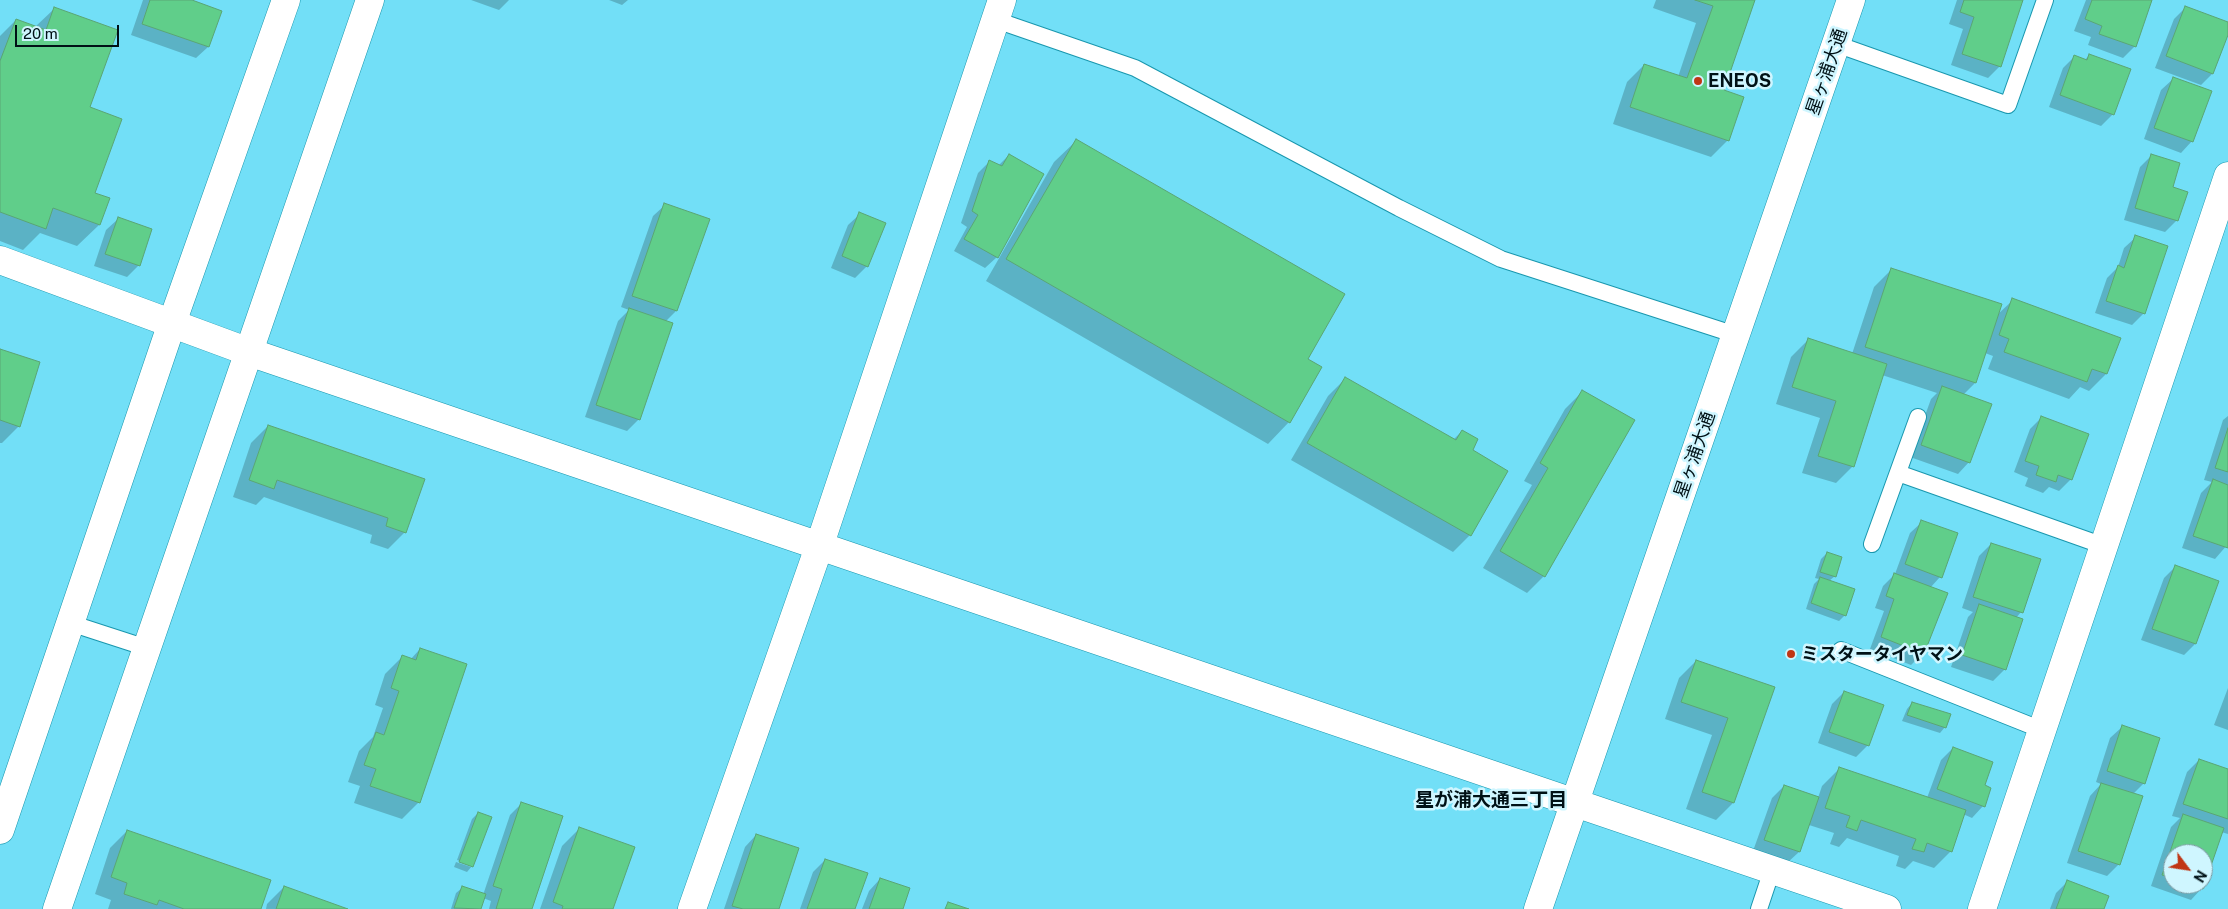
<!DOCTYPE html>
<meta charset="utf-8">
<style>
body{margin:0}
#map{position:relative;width:2228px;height:909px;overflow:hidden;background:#72dff7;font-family:"Public Sans",sans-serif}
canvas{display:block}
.north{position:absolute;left:2163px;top:844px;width:50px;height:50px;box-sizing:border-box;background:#cff6ff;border:1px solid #7c9aa2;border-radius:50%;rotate:121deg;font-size:14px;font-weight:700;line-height:20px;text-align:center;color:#001116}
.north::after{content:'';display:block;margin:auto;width:18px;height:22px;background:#c03615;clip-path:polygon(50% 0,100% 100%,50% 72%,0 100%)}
.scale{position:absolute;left:15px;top:25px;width:104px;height:22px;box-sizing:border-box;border:2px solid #001116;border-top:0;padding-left:6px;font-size:15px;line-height:18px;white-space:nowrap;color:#001116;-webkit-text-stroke:4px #cff6ff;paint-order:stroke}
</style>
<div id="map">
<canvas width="2228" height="909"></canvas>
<div class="north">N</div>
<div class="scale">20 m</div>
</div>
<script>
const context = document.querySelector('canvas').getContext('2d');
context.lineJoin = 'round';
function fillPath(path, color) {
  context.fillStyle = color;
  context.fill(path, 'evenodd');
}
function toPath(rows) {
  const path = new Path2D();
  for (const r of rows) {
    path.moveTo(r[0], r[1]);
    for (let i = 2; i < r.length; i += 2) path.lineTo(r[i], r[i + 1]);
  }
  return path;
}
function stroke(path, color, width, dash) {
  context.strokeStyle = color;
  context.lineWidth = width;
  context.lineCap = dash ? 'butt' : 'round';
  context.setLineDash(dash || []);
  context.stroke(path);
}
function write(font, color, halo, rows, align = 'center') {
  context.font = font + ' "Public Sans","Noto Sans JP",sans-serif';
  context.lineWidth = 5;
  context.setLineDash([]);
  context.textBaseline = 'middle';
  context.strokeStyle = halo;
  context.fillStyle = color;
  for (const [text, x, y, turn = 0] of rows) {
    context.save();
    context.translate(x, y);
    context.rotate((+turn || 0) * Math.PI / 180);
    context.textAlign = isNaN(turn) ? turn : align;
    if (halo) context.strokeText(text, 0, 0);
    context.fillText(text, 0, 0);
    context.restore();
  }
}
const shadow = toPath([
 [143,0,188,0,221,11,208,47,196,58,131,35],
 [471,0,509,0,499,10],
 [609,0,628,0,622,5],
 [1656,0,1754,0,1722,90,1728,140,1711,157,1613,124,1627,82,1644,65,1678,77,1696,23,1653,8],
 [1957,0,2022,0,2000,66,1988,78,1951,65,1963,29,1949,24],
 [2086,0,2151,0,2135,46,2123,58,2088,45,2091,37,2074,31],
 [2186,7,2228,23,2228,32,2212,74,2201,85,2155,68,2174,19],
 [54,9,88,107,94,194,108,199,99,225,77,246,40,233,23,250,0,241,0,36,16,20,35,27],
 [2089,55,2113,114,2101,126,2049,107,2063,68,2075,56,2085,60],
 [2173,79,2192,141,2181,153,2144,139,2161,90],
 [1076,141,1306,359,1289,422,1268,444,986,281,1054,162],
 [1009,155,997,257,985,268,954,251,967,227,961,223,978,173,990,161,998,166],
 [2152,155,2171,188,2177,220,2165,232,2124,220,2140,167],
 [665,205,676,311,665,322,639,419,627,431,585,417,618,321,629,310,621,307,653,216],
 [860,214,867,266,855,278,831,268,848,225],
 [118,219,151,230,138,266,127,277,94,266,106,230],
 [2136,237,2144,313,2132,325,2095,313,2107,278,2118,267,2124,248],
 [1891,270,1997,315,2013,300,2119,339,2106,374,2089,391,2080,387,2069,399,1988,369,1993,356,1985,353,1975,383,1963,395,1969,462,1958,474,1910,457,1931,399,1937,393,1882,375,1853,466,1836,483,1802,473,1820,418,1776,404,1791,357,1808,340,1852,354,1874,287],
 [0,351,19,426,2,443,0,443],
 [1345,379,1453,440,1462,431,1471,450,1470,535,1453,552,1291,460,1328,396],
 [1582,392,1633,421,1544,576,1527,593,1483,568,1532,485,1524,481,1565,409],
 [2228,416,2228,544,2215,559,2182,548,2201,493,2212,482,2204,480,2223,420],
 [2042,417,2071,479,2059,491,2049,487,2043,493,2025,486,2028,478,2014,472,2030,429],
 [268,426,423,480,405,532,388,549,370,543,372,535,264,497,256,505,233,497,251,443],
 [1922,522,1940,577,1930,588,1923,653,1911,665,1870,649,1884,611,1875,608,1883,586,1895,574,1910,533],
 [1991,544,2021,612,2016,618,2005,669,1993,681,1951,667,1968,617,1973,612,1962,608,1979,556],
 [1827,553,1835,576,1829,581,1845,615,1839,621,1806,609,1814,584,1819,579,1815,578,1821,559],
 [2175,567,2217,582,2195,644,2184,655,2141,640,2164,578],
 [420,649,419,802,402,819,354,803,360,786,348,782,359,751,373,737,383,708,375,705,385,674,402,657,410,660],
 [1696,661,1773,688,1733,803,1716,820,1686,809,1712,735,1665,719,1679,678],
 [2228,688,2228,730,2214,725],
 [1844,692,1868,745,1856,757,1818,743,1832,704],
 [1912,703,1945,727,1940,733,1902,721,1907,709],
 [2122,727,2144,783,2133,794,2119,864,2107,876,2067,863,2090,796,2101,784,2096,782,2110,738],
 [1953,748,1984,786,1983,806,1972,818,1963,814,1951,851,1934,868,1913,861,1905,869,1896,866,1899,856,1847,838,1839,847,1830,844,1834,833,1809,825,1799,852,1787,863,1753,851,1772,798,1784,786,1818,798,1822,786,1839,769,1927,798,1941,760],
 [2199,760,2228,770,2228,834,2221,832,2202,888,2191,900,2151,886,2171,827,2180,818,2172,816,2187,772],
 [2173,854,2203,854,2203,884,2173,884],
 [522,803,531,909,489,909,491,901,483,898,479,909,451,909,456,893,462,888,483,895,510,815],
 [478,813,472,866,467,872,454,867,456,862,471,867,471,865,457,860,472,819],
 [579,829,612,909,540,909,562,846],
 [127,831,260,909,108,909,111,900,95,894,110,848],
 [756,835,778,909,724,909,745,847],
 [825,860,854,909,800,909,813,872],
 [880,879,902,909,862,909,869,891],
 [2068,881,2103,909,2050,909,2056,893],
 [284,887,344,909,266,909,267,904]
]);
const building = toPath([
 [150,0,192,0,222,11,209,47,142,24,150,0],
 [1695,0,1755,0,1724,90,1744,97,1729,141,1630,107,1644,64,1687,78,1713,6,1695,0],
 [1964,0,2023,0,2001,67,1962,54,1974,17,1960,12,1964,0],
 [2092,0,2152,0,2136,47,2099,34,2102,26,2085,19,2092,0],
 [2185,6,2228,22,2228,35,2213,74,2166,56,2185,6],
 [54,7,118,30,90,107,122,119,95,193,110,198,100,225,53,208,46,229,0,212,0,61,16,19,46,30,54,7],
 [2089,54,2131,69,2114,115,2060,95,2074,55,2087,60,2089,54],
 [2173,77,2212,91,2193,142,2154,128,2173,77],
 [1076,139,1345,294,1308,359,1322,367,1290,423,1006,259,1076,139],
 [1009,154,1044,174,998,258,964,239,978,215,972,211,989,160,1002,166,1009,154],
 [2151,154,2180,163,2173,187,2188,192,2178,221,2135,208,2151,154],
 [664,203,710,219,677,311,632,296,664,203],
 [859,212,886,223,868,267,842,256,859,212],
 [118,217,152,229,140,266,105,254,118,217],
 [2135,235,2168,246,2145,314,2106,301,2118,265,2124,268,2135,235],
 [1891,268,2002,304,1976,383,1865,347,1891,268],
 [2012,298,2121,338,2107,374,2092,369,2087,382,2004,352,2009,339,1999,335,2012,298],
 [629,308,673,323,640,420,596,405,629,308],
 [1808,338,1887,364,1854,467,1818,456,1836,401,1792,387,1808,338],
 [0,349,40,362,20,427,0,420,0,349],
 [1345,377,1456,440,1462,430,1478,439,1473,450,1508,471,1471,536,1307,443,1345,377],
 [1942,386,1992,404,1970,463,1921,445,1942,386],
 [1582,390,1635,420,1545,577,1500,551,1548,468,1540,463,1582,390],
 [2041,416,2089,434,2072,480,2058,475,2056,482,2036,475,2039,466,2025,461,2041,416],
 [268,425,425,479,406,533,386,526,388,518,277,480,274,489,249,480,268,425],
 [2228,428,2228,472,2215,468,2228,428],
 [2213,479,2228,485,2228,548,2193,536,2213,479],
 [1921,520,1958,533,1942,578,1905,564,1921,520],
 [1991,543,2041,559,2023,613,1973,597,1991,543],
 [1827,552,1842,557,1836,577,1820,572,1827,552],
 [2175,565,2219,581,2196,644,2152,629,2175,565],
 [1894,573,1948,593,1924,654,1881,637,1894,599,1886,596,1894,573],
 [1820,577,1855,589,1846,616,1811,603,1820,577],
 [1979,604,2023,619,2006,670,1962,655,1979,604],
 [420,648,467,664,420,803,370,786,376,769,364,765,376,732,384,735,399,691,391,688,402,655,416,660,420,648],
 [1696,660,1775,687,1734,803,1702,792,1728,718,1681,702,1696,660],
 [1844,691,1884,705,1869,746,1829,732,1844,691],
 [1912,702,1951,714,1946,728,1907,715,1912,702],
 [2122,725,2160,738,2145,784,2107,771,2122,725],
 [1953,747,1993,762,1985,785,1991,788,1985,807,1937,789,1953,747],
 [2199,759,2228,769,2228,819,2183,804,2199,759],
 [1839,767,1966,810,1952,852,1927,843,1924,852,1912,849,1916,839,1861,820,1857,831,1846,827,1850,816,1825,808,1839,767],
 [2101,783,2143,796,2120,865,2078,851,2101,783],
 [1784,785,1819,797,1800,852,1764,840,1784,785],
 [521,802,563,816,532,909,496,909,502,889,493,886,521,802],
 [478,812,492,817,473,867,459,862,478,812],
 [2183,814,2224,828,2203,889,2190,884,2203,884,2203,854,2173,854,2173,878,2162,875,2183,814],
 [579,827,635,847,613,909,562,909,563,906,553,902,579,827],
 [127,830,271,880,261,909,184,909,159,900,157,905,124,894,127,883,111,877,127,830],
 [756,834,799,848,779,909,743,909,732,906,756,834],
 [825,859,868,873,855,909,807,909,825,859],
 [880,878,910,888,903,909,869,909,880,878],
 [2067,880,2109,896,2104,909,2056,909,2067,880],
 [284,886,348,909,276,909,284,886],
 [462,886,486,894,481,909,454,908,462,886],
 [948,902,969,909,945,909,948,902]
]);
const lane = toPath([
 [996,20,1135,68,1399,208,1501,259,1736,335],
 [1836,44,2008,105,2045,0],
 [1898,473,2104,546],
 [1872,544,1918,417],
 [70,623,147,648],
 [1841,650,2042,730],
 [1759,909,1772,870]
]);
const street = toPath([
 [0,260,249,352,1887,909],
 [692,909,819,547,1002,0],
 [1982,909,2228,176]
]);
const secondary = toPath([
 [0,830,172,323,286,0],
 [57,909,370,0]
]);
const highway = toPath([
 [1538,909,1851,0]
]);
const markers = [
 [1698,81,5,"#c03615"],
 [1791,654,5,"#c03615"]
];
const streetNames = [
 ["星ヶ浦大通",1827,72,-71],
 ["星ヶ浦大通",1695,455,-71]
];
const poiNames = [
 ["ENEOS",1708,81],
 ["ミスタータイヤマン",1801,654]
];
const neighbourhoodNames = [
 ["星が浦大通三丁目",1491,800]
];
fillPath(shadow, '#0003');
fillPath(building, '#60ce8a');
stroke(building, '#5aa574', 1);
stroke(lane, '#1997ae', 18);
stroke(street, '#1997ae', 29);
stroke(secondary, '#1997ae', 29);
stroke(highway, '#1997ae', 29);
stroke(lane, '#fff', 16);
stroke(street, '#fff', 28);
stroke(secondary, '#fff', 28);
stroke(highway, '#fff', 28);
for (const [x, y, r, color] of markers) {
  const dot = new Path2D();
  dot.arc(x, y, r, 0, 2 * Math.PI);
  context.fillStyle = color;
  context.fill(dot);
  stroke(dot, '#cff6ff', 2);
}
write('18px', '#001116', '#cff6ff', streetNames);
write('bold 18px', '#001116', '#cff6ff', poiNames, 'left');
write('bold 19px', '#001116', '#cff6ff', neighbourhoodNames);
</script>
